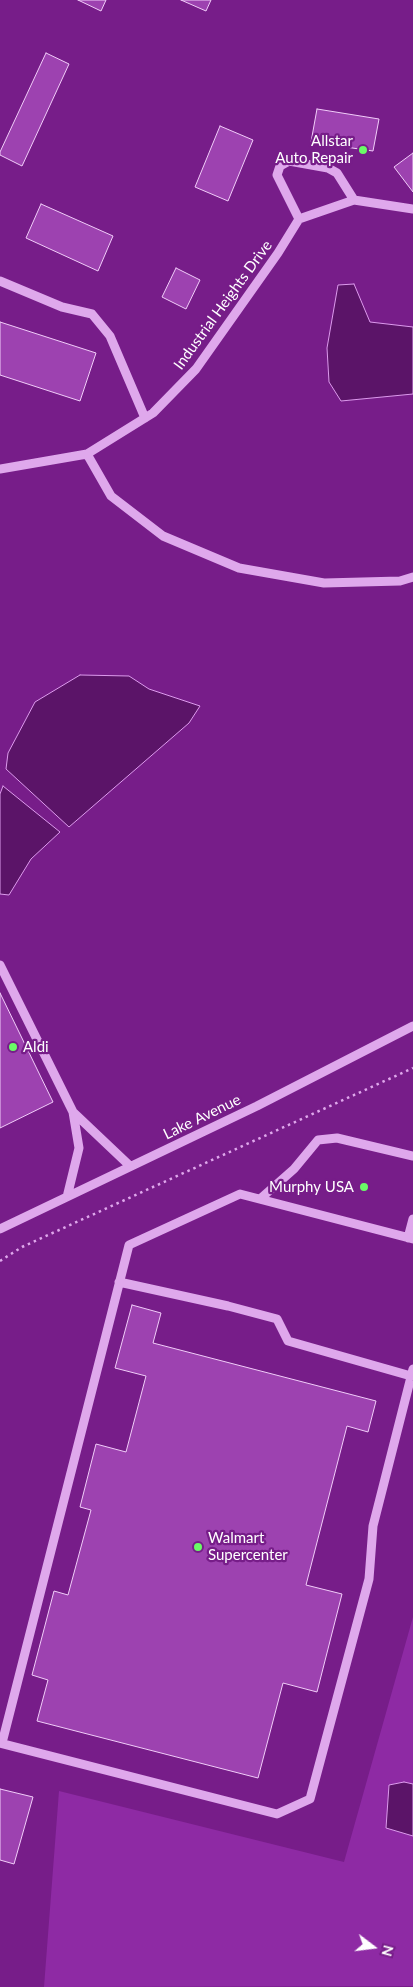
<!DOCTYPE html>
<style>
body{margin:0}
#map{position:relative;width:413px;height:1987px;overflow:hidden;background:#771d89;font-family:Lato,sans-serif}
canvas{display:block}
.north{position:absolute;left:348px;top:1922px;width:50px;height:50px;-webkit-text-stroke:4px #771d89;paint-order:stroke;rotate:105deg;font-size:14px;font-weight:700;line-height:20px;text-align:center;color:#fff}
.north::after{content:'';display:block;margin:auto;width:18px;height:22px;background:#fff;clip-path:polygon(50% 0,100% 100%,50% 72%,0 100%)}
</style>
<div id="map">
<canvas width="413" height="1987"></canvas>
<div class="north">N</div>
</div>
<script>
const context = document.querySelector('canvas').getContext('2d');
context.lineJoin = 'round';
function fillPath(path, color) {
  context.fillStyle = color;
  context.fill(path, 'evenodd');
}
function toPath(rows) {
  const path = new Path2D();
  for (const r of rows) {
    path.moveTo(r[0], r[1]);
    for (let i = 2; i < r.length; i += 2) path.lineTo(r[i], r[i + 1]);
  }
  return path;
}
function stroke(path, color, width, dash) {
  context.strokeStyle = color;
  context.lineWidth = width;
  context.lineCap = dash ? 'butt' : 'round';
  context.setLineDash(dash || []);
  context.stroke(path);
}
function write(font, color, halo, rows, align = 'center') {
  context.font = font + ' Lato,sans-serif';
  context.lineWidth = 4.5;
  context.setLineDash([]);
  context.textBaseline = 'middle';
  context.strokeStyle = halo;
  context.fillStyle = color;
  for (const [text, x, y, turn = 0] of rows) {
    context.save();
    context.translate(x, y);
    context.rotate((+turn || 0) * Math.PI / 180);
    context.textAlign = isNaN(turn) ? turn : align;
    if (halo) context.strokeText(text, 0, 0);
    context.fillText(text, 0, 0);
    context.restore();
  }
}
const green = toPath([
 [413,1617,413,1986,44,1987,59,1791,344,1862]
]);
const water = toPath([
 [354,284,370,322,413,327,413,394,341,401,329,382,327,348,338,285,354,284],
 [80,675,129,676,149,689,200,706,189,723,69,827,6,769,8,753,35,702,80,675],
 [3,786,60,832,31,859,9,895,0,894,0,794,3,786],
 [404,1782,413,1784,413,1836,386,1828,389,1785,404,1782]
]);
const building = toPath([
 [78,0,106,0,101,11,78,0],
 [181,0,211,0,206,11,181,0],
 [46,53,69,64,22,166,0,155,0,152,46,53],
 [317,109,379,119,373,151,311,142,317,109],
 [220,126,253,140,228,201,195,187,220,126],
 [413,153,413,192,394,167,413,153],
 [41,204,113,236,98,271,26,238,41,204],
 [176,268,200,280,186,309,162,297,176,268],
 [0,322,96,353,80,401,0,375,0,322],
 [0,993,53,1102,0,1128,0,993],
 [132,1305,161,1313,153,1343,376,1401,368,1432,347,1426,306,1585,342,1594,317,1692,283,1683,258,1778,37,1721,48,1680,32,1675,54,1591,68,1595,91,1510,80,1507,96,1444,126,1452,146,1376,115,1368,132,1305],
 [0,1789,33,1797,14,1864,0,1860,0,1789]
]);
const path = toPath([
 [0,1261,22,1247,413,1068]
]);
const minor = toPath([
 [299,219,277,175,280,166,289,161,328,168,337,173,354,200],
 [299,219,354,200,413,209],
 [0,281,62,307,92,314,110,336,145,418],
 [87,454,111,496,163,536,239,568,324,583,400,581,413,577],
 [0,469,87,454,153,413,196,369,278,253,299,219],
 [0,965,73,1112,79,1148,67,1197],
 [73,1112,130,1166],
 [260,1199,294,1169,318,1140,337,1138,413,1156],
 [0,1229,257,1106,413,1026],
 [408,1238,413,1219],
 [119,1282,228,1306,277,1319,288,1341,411,1376],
 [0,1743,277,1814,310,1799,369,1579,373,1526,413,1369],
 [2,1743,129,1245,240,1194,413,1239]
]);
const markers = [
 [363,150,5,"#6afb67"],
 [13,1047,5,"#6afb67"],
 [364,1187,5,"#6afb67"],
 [198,1547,5,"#6afb67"]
];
const poiNames = [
 ["Allstar",353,141],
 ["Auto Repair",353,158],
 ["Aldi",23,1047,"left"],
 ["Murphy USA",354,1187],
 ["Walmart",208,1538,"left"],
 ["Supercenter",208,1555,"left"]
];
const streetNames = [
 ["Industrial Heights Drive",223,305,-54],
 ["Lake Avenue",202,1117,-26]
];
fillPath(green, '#8e2aa4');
fillPath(water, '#5b1468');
stroke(water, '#dd9bed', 1);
fillPath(building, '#9d42b0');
stroke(building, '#f1cdf9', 1);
stroke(path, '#dfa8ec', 2.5, [2.5, 4]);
stroke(minor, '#dfa8ec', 9);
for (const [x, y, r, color] of markers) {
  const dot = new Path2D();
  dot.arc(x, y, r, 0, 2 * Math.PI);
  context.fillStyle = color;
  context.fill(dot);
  stroke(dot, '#771d89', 2);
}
write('15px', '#fff', '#771d89', poiNames, 'right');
write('15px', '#fff', '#771d89', streetNames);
</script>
